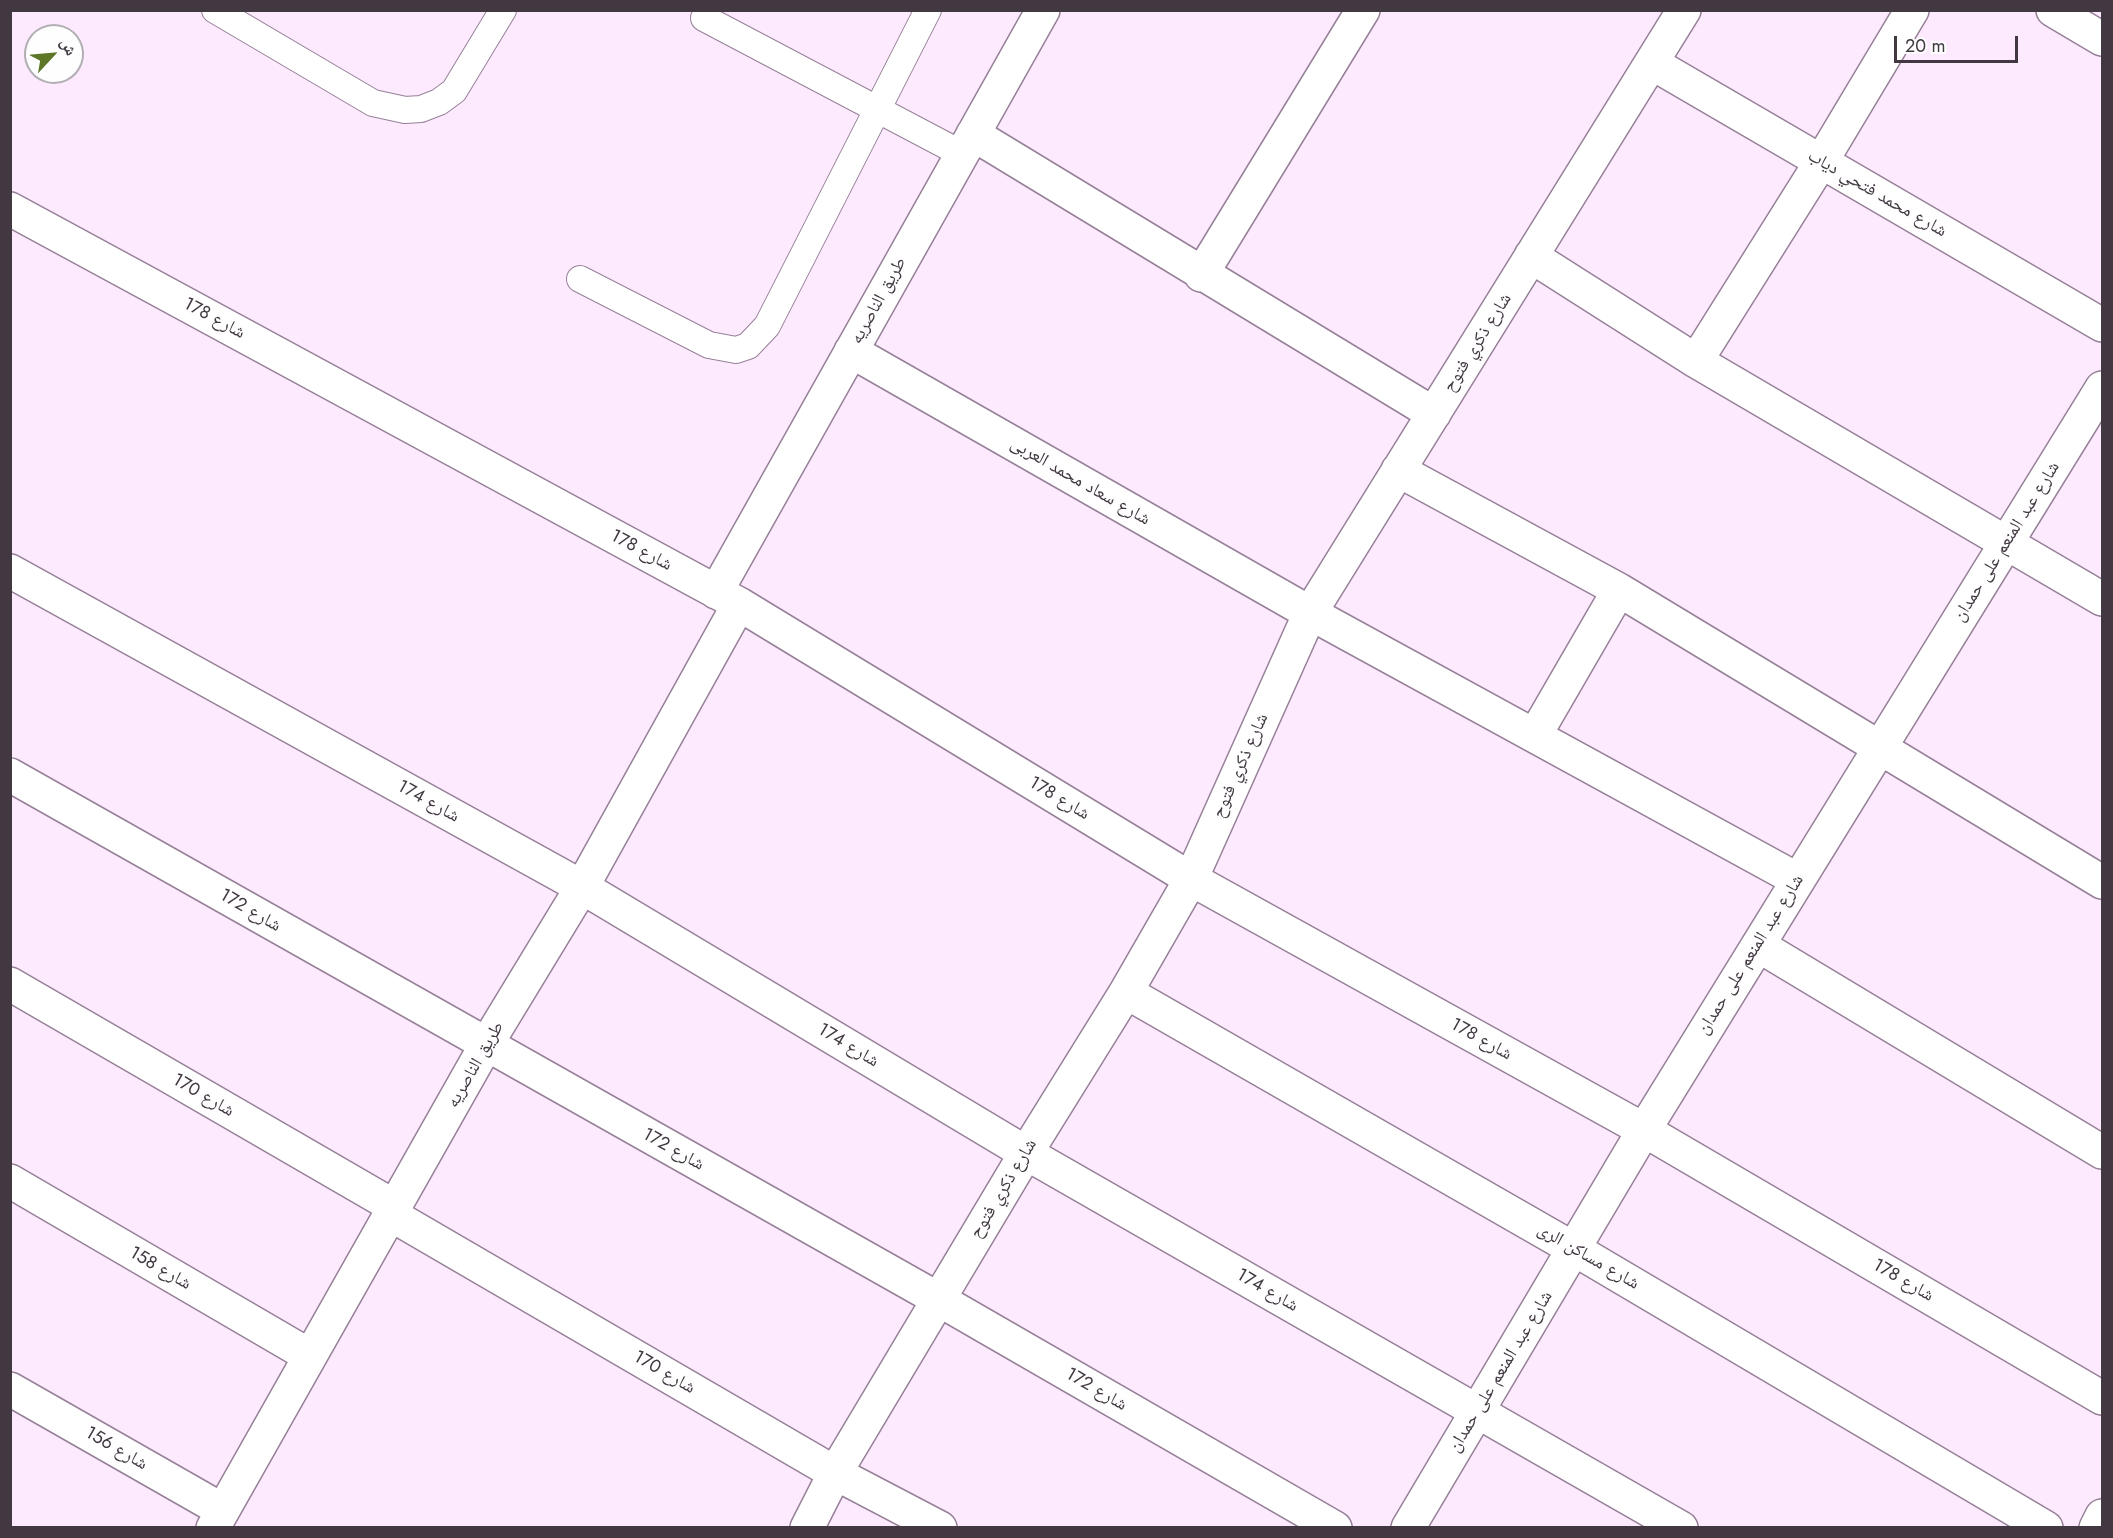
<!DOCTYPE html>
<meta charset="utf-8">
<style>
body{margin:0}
#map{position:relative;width:2113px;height:1538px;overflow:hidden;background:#fdeafe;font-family:Jost,"Noto Naskh Arabic",sans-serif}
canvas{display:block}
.frame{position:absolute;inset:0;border:12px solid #413842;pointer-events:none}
.north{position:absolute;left:24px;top:24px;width:60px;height:60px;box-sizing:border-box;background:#fefefe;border:2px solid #b2afb3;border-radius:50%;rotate:64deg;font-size:16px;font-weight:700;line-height:24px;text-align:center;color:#413842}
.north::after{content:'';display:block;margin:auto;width:21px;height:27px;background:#5d7628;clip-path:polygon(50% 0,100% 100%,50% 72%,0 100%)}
.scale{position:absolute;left:1894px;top:36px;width:124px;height:27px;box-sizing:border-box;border:3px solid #413842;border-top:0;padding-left:8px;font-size:18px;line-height:21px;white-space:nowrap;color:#413842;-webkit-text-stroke:4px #fefefe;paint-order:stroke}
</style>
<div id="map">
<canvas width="2113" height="1538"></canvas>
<div class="frame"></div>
<div class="north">ش</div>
<div class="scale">20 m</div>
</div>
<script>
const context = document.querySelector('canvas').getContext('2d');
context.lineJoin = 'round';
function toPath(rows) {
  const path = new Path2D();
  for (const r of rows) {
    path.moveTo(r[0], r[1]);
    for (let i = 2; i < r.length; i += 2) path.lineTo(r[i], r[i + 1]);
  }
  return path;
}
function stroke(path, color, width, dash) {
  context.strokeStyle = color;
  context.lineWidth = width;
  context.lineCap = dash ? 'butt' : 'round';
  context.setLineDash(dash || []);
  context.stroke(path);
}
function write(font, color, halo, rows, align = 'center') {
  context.font = font + ' Jost,"Noto Naskh Arabic",sans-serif';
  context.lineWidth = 6;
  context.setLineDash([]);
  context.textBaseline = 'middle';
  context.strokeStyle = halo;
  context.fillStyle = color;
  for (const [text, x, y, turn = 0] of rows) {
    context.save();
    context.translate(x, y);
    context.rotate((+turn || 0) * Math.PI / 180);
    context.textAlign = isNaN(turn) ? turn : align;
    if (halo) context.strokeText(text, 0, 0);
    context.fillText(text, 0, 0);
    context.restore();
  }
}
const lane = toPath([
 [215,10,373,103,405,110,421,109,439,102,454,91,503,10],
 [704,18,962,154],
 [580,279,709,345,736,350,748,346,767,326,928,10]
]);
const street = toPath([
 [2053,10,2102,39],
 [1652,63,2102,325],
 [973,134,1434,414],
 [10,209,739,604,1191,879,1644,1130,2102,1398],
 [1531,256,1696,361,2102,599],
 [1201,275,1363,10],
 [851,351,1310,613,1798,880],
 [1696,361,1821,162,1912,10],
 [1398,470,1619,590,2102,882],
 [10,571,582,887,1026,1153,1681,1528],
 [716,592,1043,10],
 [1535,735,1619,590],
 [10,775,938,1299,1335,1528],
 [1758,945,2102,1152],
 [10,984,395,1207],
 [1126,992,1574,1249,2046,1528],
 [10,1181,310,1356],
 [390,1214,835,1473,940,1528],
 [10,1389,222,1510],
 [213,1528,486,1045,582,887,739,604],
 [807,1528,835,1473,1026,1153,1126,992,1191,879,1310,613,1684,10],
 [1408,1528,1644,1130,2102,388],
 [2096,1528,2102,1516]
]);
const streetNames = [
 ["شارع محمد فتحي دياب",1877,194,30],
 ["طريق الناصريه",879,301,-61],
 ["شارع 178",214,319,28],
 ["شارع ذكري فتوح",1478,343,-58],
 ["شارع سعاد محمد العربى",1080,482,30],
 ["شارع عبد المنعم على حمدان",2007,542,-58],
 ["شارع 178",641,551,28],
 ["شارع ذكري فتوح",1241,766,-66],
 ["شارع 178",1059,799,31],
 ["شارع 174",428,802,29],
 ["شارع 172",250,911,30],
 ["شارع عبد المنعم على حمدان",1751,955,-58],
 ["شارع 178",1481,1040,29],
 ["شارع 174",848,1046,31],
 ["طريق الناصريه",476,1065,-60],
 ["شارع 170",203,1096,30],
 ["شارع 172",673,1150,29],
 ["شارع ذكري فتوح",1004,1189,-59],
 ["شارع مساكن الرى",1588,1257,30],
 ["شارع 158",160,1269,30],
 ["شارع 178",1903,1281,30],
 ["شارع 174",1267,1291,30],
 ["شارع عبد المنعم على حمدان",1501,1372,-59],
 ["شارع 170",664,1373,30],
 ["شارع 172",1096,1390,30],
 ["شارع 156",116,1449,30]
];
stroke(lane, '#968098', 28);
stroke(street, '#968098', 36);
stroke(lane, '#fff', 26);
stroke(street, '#fff', 33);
write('18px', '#413842', '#fefefe', streetNames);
</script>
